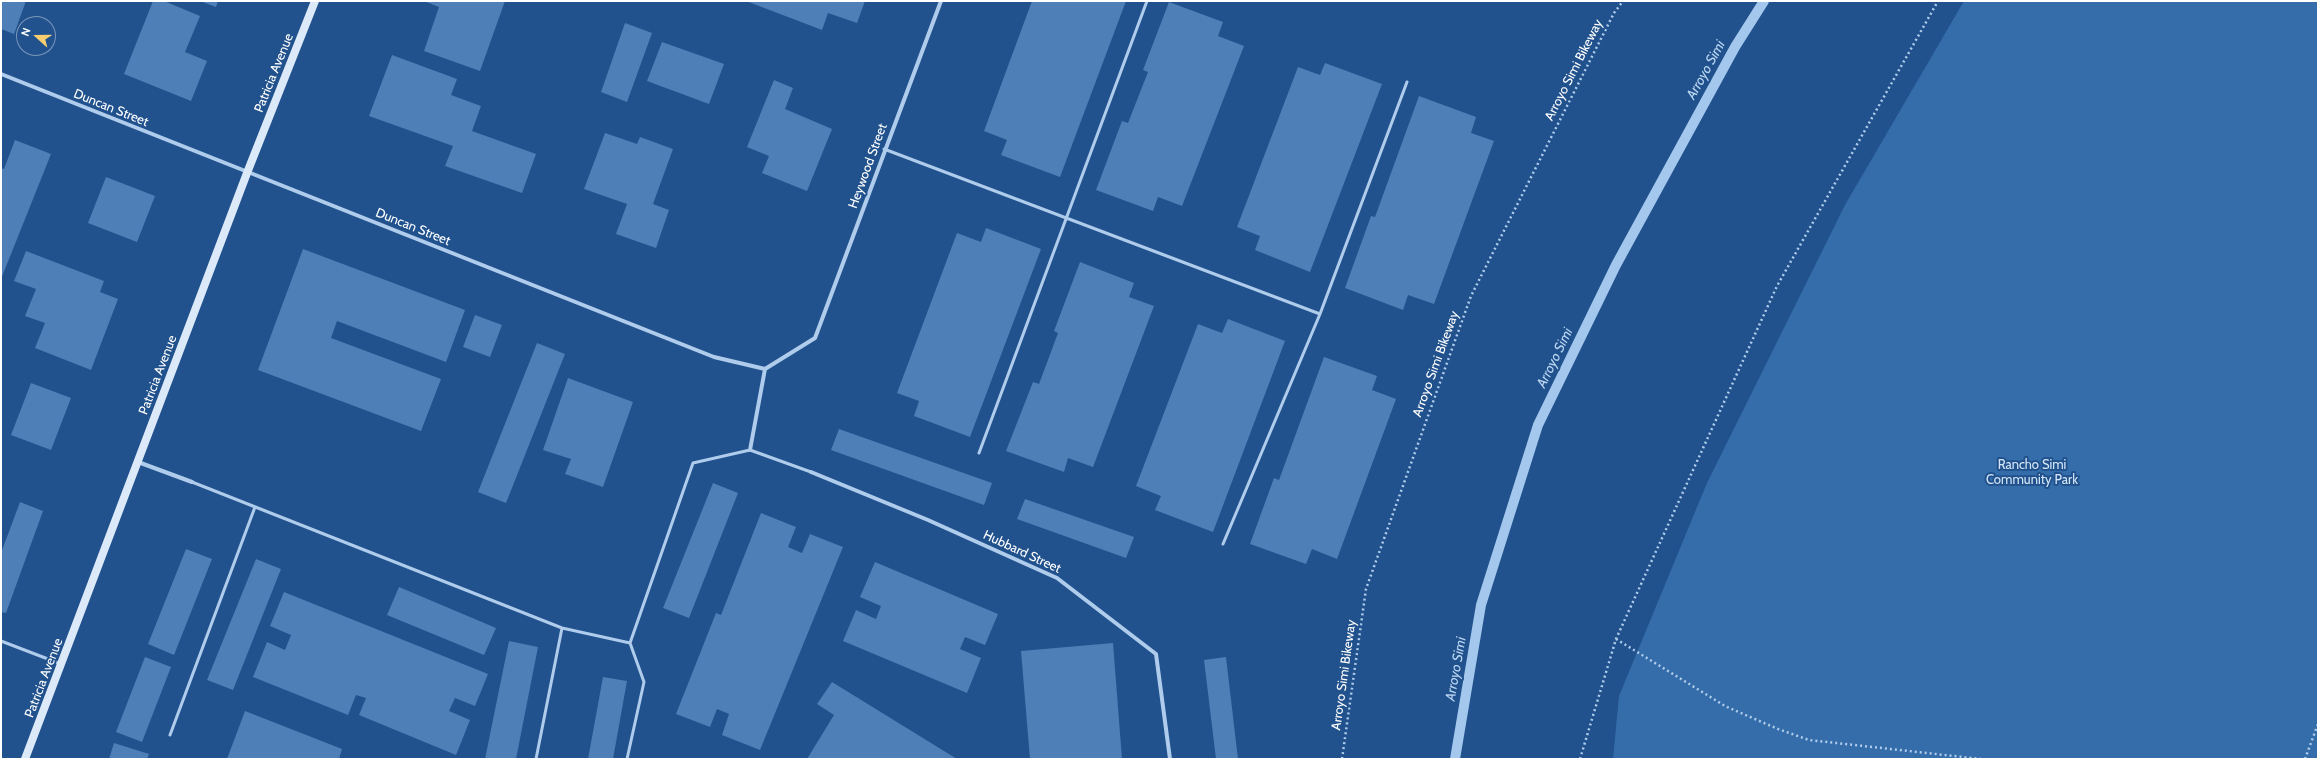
<!DOCTYPE html>
<style>
body{margin:0}
#map{position:relative;width:2319px;height:760px;overflow:hidden;background:#21528d;font-family:Cabin,sans-serif}
canvas{display:block}
.frame{position:absolute;inset:0;border:2px solid #fff;pointer-events:none}
.north{position:absolute;left:16px;top:16px;width:40px;height:40px;box-sizing:border-box;background:#21528d;border:1px solid #7a97bb;border-radius:50%;rotate:291deg;font-size:11px;font-weight:700;line-height:16px;text-align:center;color:#fff}
.north::after{content:'';display:block;margin:auto;width:14px;height:18px;background:#f8ce71;clip-path:polygon(50% 0,100% 100%,50% 72%,0 100%)}
</style>
<div id="map">
<canvas width="2319" height="760"></canvas>
<div class="frame"></div>
<div class="north">N</div>
</div>
<script>
const context = document.querySelector('canvas').getContext('2d');
context.lineJoin = 'round';
function fillPath(path, color) {
  context.fillStyle = color;
  context.fill(path, 'evenodd');
}
function toPath(rows) {
  const path = new Path2D();
  for (const r of rows) {
    path.moveTo(r[0], r[1]);
    for (let i = 2; i < r.length; i += 2) path.lineTo(r[i], r[i + 1]);
  }
  return path;
}
function stroke(path, color, width, dash) {
  context.strokeStyle = color;
  context.lineWidth = width;
  context.lineCap = dash ? 'butt' : 'round';
  context.setLineDash(dash || []);
  context.stroke(path);
}
function write(font, color, halo, rows, align = 'center') {
  context.font = font + ' Cabin,sans-serif';
  context.lineWidth = 4;
  context.setLineDash([]);
  context.textBaseline = 'middle';
  context.strokeStyle = halo;
  context.fillStyle = color;
  for (const [text, x, y, turn = 0] of rows) {
    context.save();
    context.translate(x, y);
    context.rotate((+turn || 0) * Math.PI / 180);
    context.textAlign = isNaN(turn) ? turn : align;
    if (halo) context.strokeText(text, 0, 0);
    context.fillText(text, 0, 0);
    context.restore();
  }
}
const green = toPath([
 [1964,1,2318,1,2318,759,1613,759,1619,696,1707,483,1845,205]
]);
const stream = toPath([
 [1455,759,1481,605,1538,425,1616,265,1735,47,1764,1]
]);
const building = toPath([
 [1,1,26,1,14,34,1,29],
 [153,1,164,1,200,16,185,52,207,61,191,101,124,74],
 [200,1,218,1,216,7],
 [424,1,505,1,480,71,424,51,439,7],
 [746,1,865,1,857,23,828,13,822,30],
 [1032,1,1126,1,1060,177,1001,155,1007,140,984,131],
 [1169,2,1223,22,1218,36,1244,46,1182,206,1158,197,1153,211,1096,190,1122,121,1128,123,1148,72,1143,70],
 [625,23,652,33,627,102,601,92],
 [662,42,724,64,709,104,647,81],
 [392,55,457,79,451,95,481,106,472,131,536,154,522,193,445,166,453,146,369,116],
 [1325,63,1382,84,1310,272,1255,250,1260,236,1237,227,1298,67,1320,75],
 [774,80,793,88,785,109,832,129,807,191,762,173,769,156,747,147],
 [1419,96,1476,117,1471,133,1494,141,1434,304,1408,295,1403,310,1345,288,1371,216,1375,217],
 [605,133,637,144,640,137,673,149,653,204,669,210,656,248,616,234,627,204,584,189],
 [15,140,51,154,1,279,1,168,4,169],
 [106,177,155,196,137,242,88,223],
 [986,228,1041,249,970,437,914,416,919,401,897,393,957,233,981,242],
 [303,249,465,310,446,362,337,321,331,338,441,379,421,431,258,370],
 [26,251,104,281,100,292,118,299,91,370,35,348,45,323,25,316,36,289,14,281],
 [1080,262,1134,283,1129,297,1154,306,1093,467,1068,458,1064,472,1006,451,1033,382,1039,384,1058,333,1054,331],
 [475,315,502,325,490,357,463,347],
 [1228,319,1285,341,1213,532,1155,510,1161,496,1136,486,1198,324,1222,333],
 [537,343,565,354,506,503,478,492],
 [1324,357,1377,376,1372,390,1396,399,1337,559,1312,549,1306,564,1250,544,1274,478,1279,480],
 [568,378,633,402,603,487,565,474,571,459,543,450],
 [31,383,71,398,51,450,11,435],
 [839,429,992,483,984,505,831,450],
 [713,483,738,493,689,618,663,608],
 [1025,499,1134,537,1126,558,1017,519],
 [20,502,43,511,6,613,1,612,1,553],
 [761,513,796,527,788,547,802,553,810,534,843,547,760,750,722,735,729,714,717,709,710,727,676,714,716,613,721,615],
 [186,549,212,559,174,655,148,644],
 [256,559,281,569,233,690,207,680],
 [875,562,998,614,985,645,965,637,960,649,981,658,967,693,843,641,856,610,876,619,881,606,860,597],
 [399,587,496,628,484,655,387,615],
 [284,592,488,674,475,706,455,698,449,711,470,720,456,755,359,715,366,698,356,695,348,715,253,677,267,642,285,650,291,635,270,626],
 [509,641,538,647,516,759,485,759],
 [1113,643,1122,759,1030,759,1021,651],
 [145,657,171,667,142,742,116,732],
 [1226,657,1238,759,1216,759,1204,660],
 [603,677,627,681,613,759,588,759],
 [832,682,957,759,807,759,834,715,817,704],
 [245,711,342,749,339,759,227,759],
 [114,743,149,754,147,759,109,759]
]);
const path = toPath([
 [1616,639,1725,706,1778,729,1809,740,1981,759],
 [1342,759,1366,589,1471,296,1614,13,1623,1],
 [1580,759,1616,639,1777,286,1938,1],
 [2305,759,2318,724]
]);
const lane = toPath([
 [884,149,1320,314],
 [979,453,1147,1],
 [192,482,562,628,630,643,693,463,750,450,811,472],
 [1223,544,1320,314,1407,82],
 [1,641,61,664],
 [170,735,255,507],
 [536,759,562,628],
 [627,759,644,682,630,643]
]);
const street = toPath([
 [1,74,714,357,765,369,815,338,941,1],
 [750,450,765,369],
 [138,462,192,482],
 [811,472,928,520,1057,578,1156,654,1170,759]
]);
const secondary = toPath([
 [25,759,247,173,315,1]
]);
const streetNames = [
 ["Arroyo Simi Bikeway",1574,70,-63],
 ["Patricia Avenue",274,73,-68],
 ["Duncan Street",111,108,22],
 ["Heywood Street",868,166,-70],
 ["Duncan Street",413,227,22],
 ["Arroyo Simi Bikeway",1436,364,-70],
 ["Patricia Avenue",158,375,-69],
 ["Hubbard Street",1022,552,25],
 ["Arroyo Simi Bikeway",1344,675,-82],
 ["Patricia Avenue",44,678,-69]
];
const parkNames = [
 ["Rancho Simi",2032,465],
 ["Community Park",2032,480]
];
const waterNames = [
 ["Arroyo Simi",1706,70,-61],
 ["Arroyo Simi",1555,358,-64],
 ["Arroyo Simi",1456,669,-80]
];
fillPath(green, '#356daa');
stroke(stream, '#a3c7ed', 10);
fillPath(building, '#4e7fb6');
stroke(path, '#afccec', 2.5, [2, 3]);
stroke(lane, '#afccec', 3);
stroke(street, '#afccec', 4);
stroke(secondary, '#dbe9f9', 8);
write('13px', '#fff', '#21528d', streetNames);
write('13px', '#d4e6f8', '#21528d', parkNames);
write('italic 14px', '#bbd6f3', '#21528d', waterNames);
</script>
